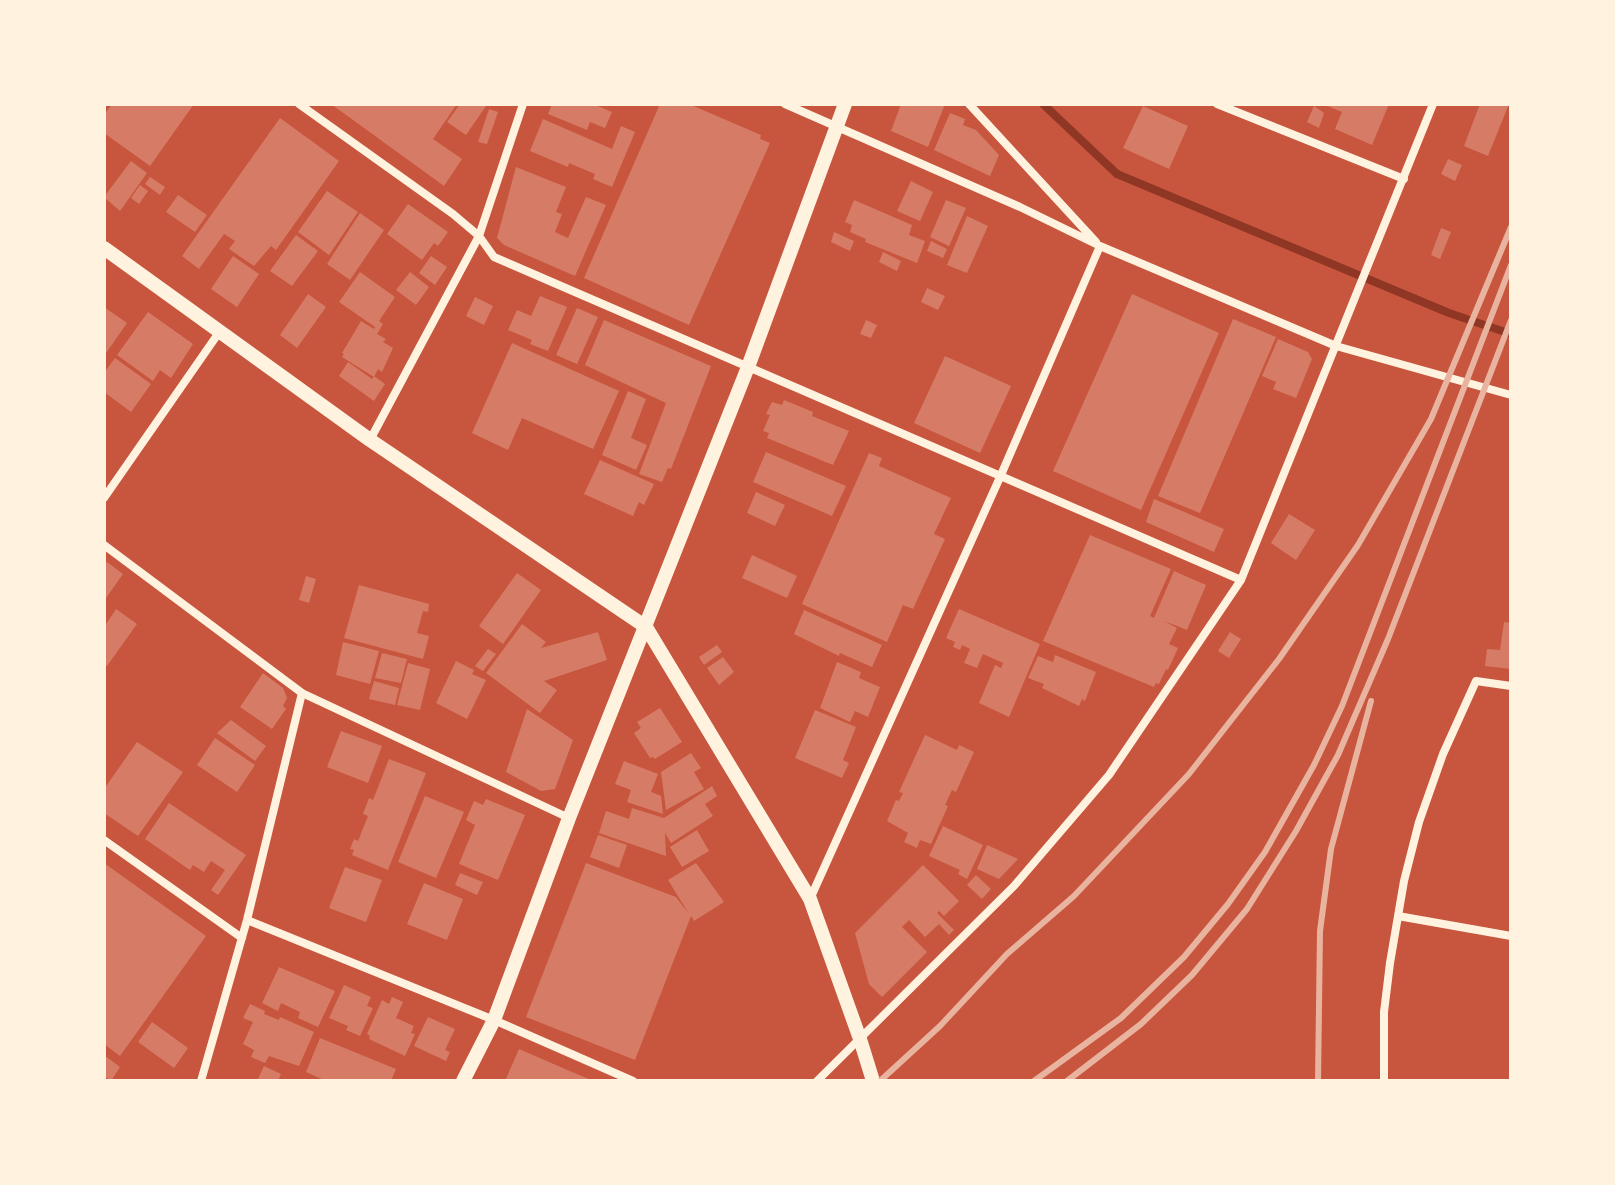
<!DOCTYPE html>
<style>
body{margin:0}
#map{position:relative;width:1615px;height:1185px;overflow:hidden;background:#c8553d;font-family:"Sofia Sans Condensed",sans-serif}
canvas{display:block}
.frame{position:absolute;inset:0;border:106px solid #fff3e0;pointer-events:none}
</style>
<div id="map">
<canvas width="1615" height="1185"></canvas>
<div class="frame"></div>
</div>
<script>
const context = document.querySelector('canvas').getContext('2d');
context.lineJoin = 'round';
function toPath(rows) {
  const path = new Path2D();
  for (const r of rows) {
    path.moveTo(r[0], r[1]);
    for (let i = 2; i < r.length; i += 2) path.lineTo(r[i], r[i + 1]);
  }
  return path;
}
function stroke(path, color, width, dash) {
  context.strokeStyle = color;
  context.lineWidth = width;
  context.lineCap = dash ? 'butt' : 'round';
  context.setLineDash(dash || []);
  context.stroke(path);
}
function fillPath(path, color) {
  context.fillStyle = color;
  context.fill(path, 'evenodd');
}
const stream = toPath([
 [1043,104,1117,174,1449,313,1511,334]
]);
const building = toPath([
 [112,104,194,104,150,166,104,133,104,115],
 [331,104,457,104,433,139,462,159,444,186],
 [460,104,486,106,466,135,447,122],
 [552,104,593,104,612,112,605,128,590,122,587,130,548,114],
 [660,104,689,104,761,135,760,139,770,143,689,325,584,278],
 [901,104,945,104,928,147,891,131],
 [1323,104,1389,104,1372,145,1335,129,1342,112],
 [1480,104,1509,104,1488,156,1464,146],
 [1143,106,1188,126,1169,169,1123,148],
 [1314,106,1324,113,1319,128,1307,122],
 [489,109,498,112,487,144,478,142],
 [950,113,965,119,963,125,976,130,999,155,990,176,934,150],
 [280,118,339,161,276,250,271,246,254,266,229,249,235,241,224,234,199,269,182,256],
 [543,119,612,149,621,126,635,132,612,187,593,179,595,174,569,163,568,167,530,151],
 [1448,159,1462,165,1455,181,1441,174],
 [131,161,147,173,120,211,104,197],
 [516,167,566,187,556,212,562,214,555,232,568,238,586,197,606,205,575,276,504,245,497,238],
 [150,177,165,187,160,195,145,184],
 [911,181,933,192,920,221,897,211],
 [140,185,148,191,139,204,131,198],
 [327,191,358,212,329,255,298,232],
 [178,195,207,215,195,232,166,212],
 [854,200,912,225,909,235,925,241,917,263,865,242,866,239,850,232,852,225,845,222],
 [946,200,966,208,949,246,930,237],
 [408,204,448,232,438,246,434,243,422,260,387,234],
 [360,213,384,230,350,280,327,264],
 [967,216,988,226,967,273,947,265],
 [1441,228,1451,232,1440,259,1431,255],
 [834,232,854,241,850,251,831,242],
 [296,235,318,251,292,286,270,271],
 [931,241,947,249,943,258,927,251],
 [883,252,901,261,897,271,879,262],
 [233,256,259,274,237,307,211,289],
 [431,256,447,267,435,285,419,273],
 [360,272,395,297,379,321,383,324,377,334,386,339,383,342,393,348,382,372,378,369,374,377,342,357,344,354,342,353,361,321,374,329,375,327,339,302],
 [410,272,429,287,416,305,396,290],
 [927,288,945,296,938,310,921,302],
 [308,294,326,307,297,348,280,335],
 [1132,294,1219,333,1141,510,1053,471],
 [540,296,567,307,548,351,530,344,532,340,508,330,517,310,531,316],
 [475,297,493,306,484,325,466,316],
 [104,307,127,323,104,356],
 [577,308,598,317,577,364,556,355],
 [148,312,193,344,171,378,160,370,153,381,117,355],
 [1233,319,1276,337,1200,513,1158,496],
 [604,320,711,366,671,469,668,468,662,482,639,474,666,403,585,365],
 [866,320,877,325,871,338,860,334],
 [1278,339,1308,352,1312,359,1296,398,1273,389,1276,382,1262,376],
 [512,343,619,391,593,449,522,418,508,450,472,433],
 [945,356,1011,386,980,453,914,423],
 [115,358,151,384,131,412,104,392,104,373],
 [348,362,372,379,374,376,385,384,374,401,339,376],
 [628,391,646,399,631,438,647,445,636,470,602,455],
 [784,400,813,412,812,416,849,431,833,465,767,438,769,433,763,431,770,415,766,414,772,402,782,405],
 [766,452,846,486,832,516,753,482],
 [869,453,882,458,879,466,951,498,934,534,945,539,913,609,903,605,887,642,802,604],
 [600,460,654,484,644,505,639,502,633,516,584,494],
 [756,492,785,505,775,526,747,513],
 [1154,499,1224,529,1214,552,1146,522],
 [1289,514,1315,530,1296,560,1271,543],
 [1090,535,1171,569,1150,616,1154,618,1174,571,1206,585,1187,630,1164,621,1177,628,1169,644,1178,648,1168,670,1166,669,1159,684,1156,683,1154,687,1043,641],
 [752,555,797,576,787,598,742,578],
 [107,562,123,574,104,601,104,565],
 [517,573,541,590,503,644,479,626],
 [306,576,316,579,309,603,299,600],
 [359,585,429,604,428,612,423,611,417,633,429,636,423,659,344,638],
 [116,609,137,624,107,666,104,664,104,627],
 [959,609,1040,644,1009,717,979,703,995,665,1001,668,1003,663,983,654,977,668,964,663,970,649,962,645,960,650,953,647,955,642,946,638],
 [804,610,882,645,872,667,840,653,839,656,794,634],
 [1504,622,1511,623,1511,669,1485,666,1487,649,1500,650],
 [522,624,546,642,541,648,598,632,607,660,544,681,557,690,540,713,486,673],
 [1230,632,1241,639,1229,658,1218,651],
 [343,642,379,651,370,684,336,675],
 [717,645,722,652,704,665,699,657],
 [488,649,496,654,483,671,475,666],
 [382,653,407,659,401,683,375,678],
 [1055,655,1096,672,1085,701,1082,699,1079,706,1042,688,1044,684,1028,678,1038,656,1053,662],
 [723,657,734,672,719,685,707,668],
 [456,661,474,670,472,674,486,680,467,719,436,703],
 [837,662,861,672,859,678,880,687,868,717,855,711,850,722,820,708],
 [408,663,430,669,420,710,397,705],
 [263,673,283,688,287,698,283,706,286,709,272,729,240,707],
 [374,681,399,688,395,705,369,699],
 [660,708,682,742,655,759,653,757,650,758,634,733,641,728,637,722],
 [527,709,573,740,555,789,541,791,506,772],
 [815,710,856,727,843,760,849,763,842,778,795,758],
 [231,720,266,746,255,761,217,733],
 [341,731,382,746,368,783,327,767],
 [925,735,957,750,959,745,974,752,956,792,952,790,945,805,948,806,931,844,920,840,917,848,904,842,908,833,887,821,896,800,899,801,903,793,899,792],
 [215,738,255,765,237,792,197,765],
 [137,742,183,772,138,836,104,813,104,789],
 [691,753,701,768,694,772,704,789,666,810,661,772],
 [389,759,426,773,388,870,352,855,354,850,350,849,354,839,358,841,368,816,363,814,369,798,373,800],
 [624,761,658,774,651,792,661,796,663,814,627,802,631,790,615,784],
 [712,786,717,796,705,804,713,816,671,843,665,833,666,856,599,833,606,811,629,819,632,808,664,818],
 [425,796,464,812,436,878,398,862],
 [486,799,525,815,498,880,459,864,475,825,466,820,474,801,483,805],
 [169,803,246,855,218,895,211,890,225,870,211,861,204,872,193,865,190,870,145,839],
 [943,826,983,845,967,879,958,874,960,870,929,856],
 [697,830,709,851,682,867,670,847],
 [598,835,627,845,619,868,590,857],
 [987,845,1018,859,999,879,977,869],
 [104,863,206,936,120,1056,104,1044],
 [586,863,676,897,689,914,668,880,696,863,724,902,694,921,691,916,635,1060,526,1017],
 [923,865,959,901,944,916,939,911,937,913,954,930,949,935,939,924,925,937,909,920,902,927,927,952,882,997,869,984,855,933],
 [345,867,382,880,366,922,329,908],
 [460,873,483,882,477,895,455,885],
 [976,875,991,889,982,899,967,885],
 [424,883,463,899,447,940,407,924],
 [279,967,335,991,318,1027,298,1018,300,1012,281,1003,278,1011,262,1003],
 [344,985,371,997,367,1006,373,1008,360,1036,346,1030,348,1026,329,1018],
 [392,997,403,1002,396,1018,414,1026,411,1033,415,1034,405,1056,369,1039,370,1036,367,1034,382,1000,389,1004],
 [250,1004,265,1011,264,1014,279,1020,280,1017,314,1032,299,1066,269,1056,265,1063,251,1057,254,1050,243,1044,253,1022,243,1018],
 [428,1017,455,1029,445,1050,450,1052,446,1061,414,1046],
 [152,1022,188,1048,174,1068,138,1042],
 [320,1038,396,1069,391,1081,326,1081,306,1072],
 [519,1049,572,1072,594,1081,505,1081],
 [104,1055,120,1067,111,1081,104,1076],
 [264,1066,281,1074,278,1081,257,1081]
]);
const minor = toPath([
 [299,104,453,214,479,236,494,257,1241,580],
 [785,104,1020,207,1100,246,1336,346,1511,395],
 [969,104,1096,242],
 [1217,104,1404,179],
 [370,440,479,236,523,104],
 [104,498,220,331],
 [104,545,302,693,569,818],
 [104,840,242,938],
 [810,899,1001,475,1100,246],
 [1398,916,1511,936],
 [247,920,494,1020,633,1081],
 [201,1081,247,920,302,693],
 [817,1081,1014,886,1109,775,1241,580,1433,104],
 [1384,1081,1384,1012,1390,963,1404,881,1419,822,1443,754,1476,681,1511,686]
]);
const tertiary = toPath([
 [104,248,370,440,646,627,810,899,860,1039,873,1081],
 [463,1081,494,1020,569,818,748,367,845,104]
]);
const rail = toPath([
 [880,1081,940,1026,1007,954,1074,896,1189,774,1279,659,1358,545,1431,419,1511,227],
 [1034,1081,1121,1018,1184,957,1228,904,1265,852,1314,765,1342,706,1511,265],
 [1067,1081,1141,1024,1192,975,1247,909,1296,831,1338,755,1388,639,1511,320],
 [1318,1081,1320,931,1331,849,1371,701]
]);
stroke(stream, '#8f3625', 8);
fillPath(building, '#d67c66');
stroke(minor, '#fff3e0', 8);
stroke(tertiary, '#fff3e0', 14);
stroke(rail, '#e9b49f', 6);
</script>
